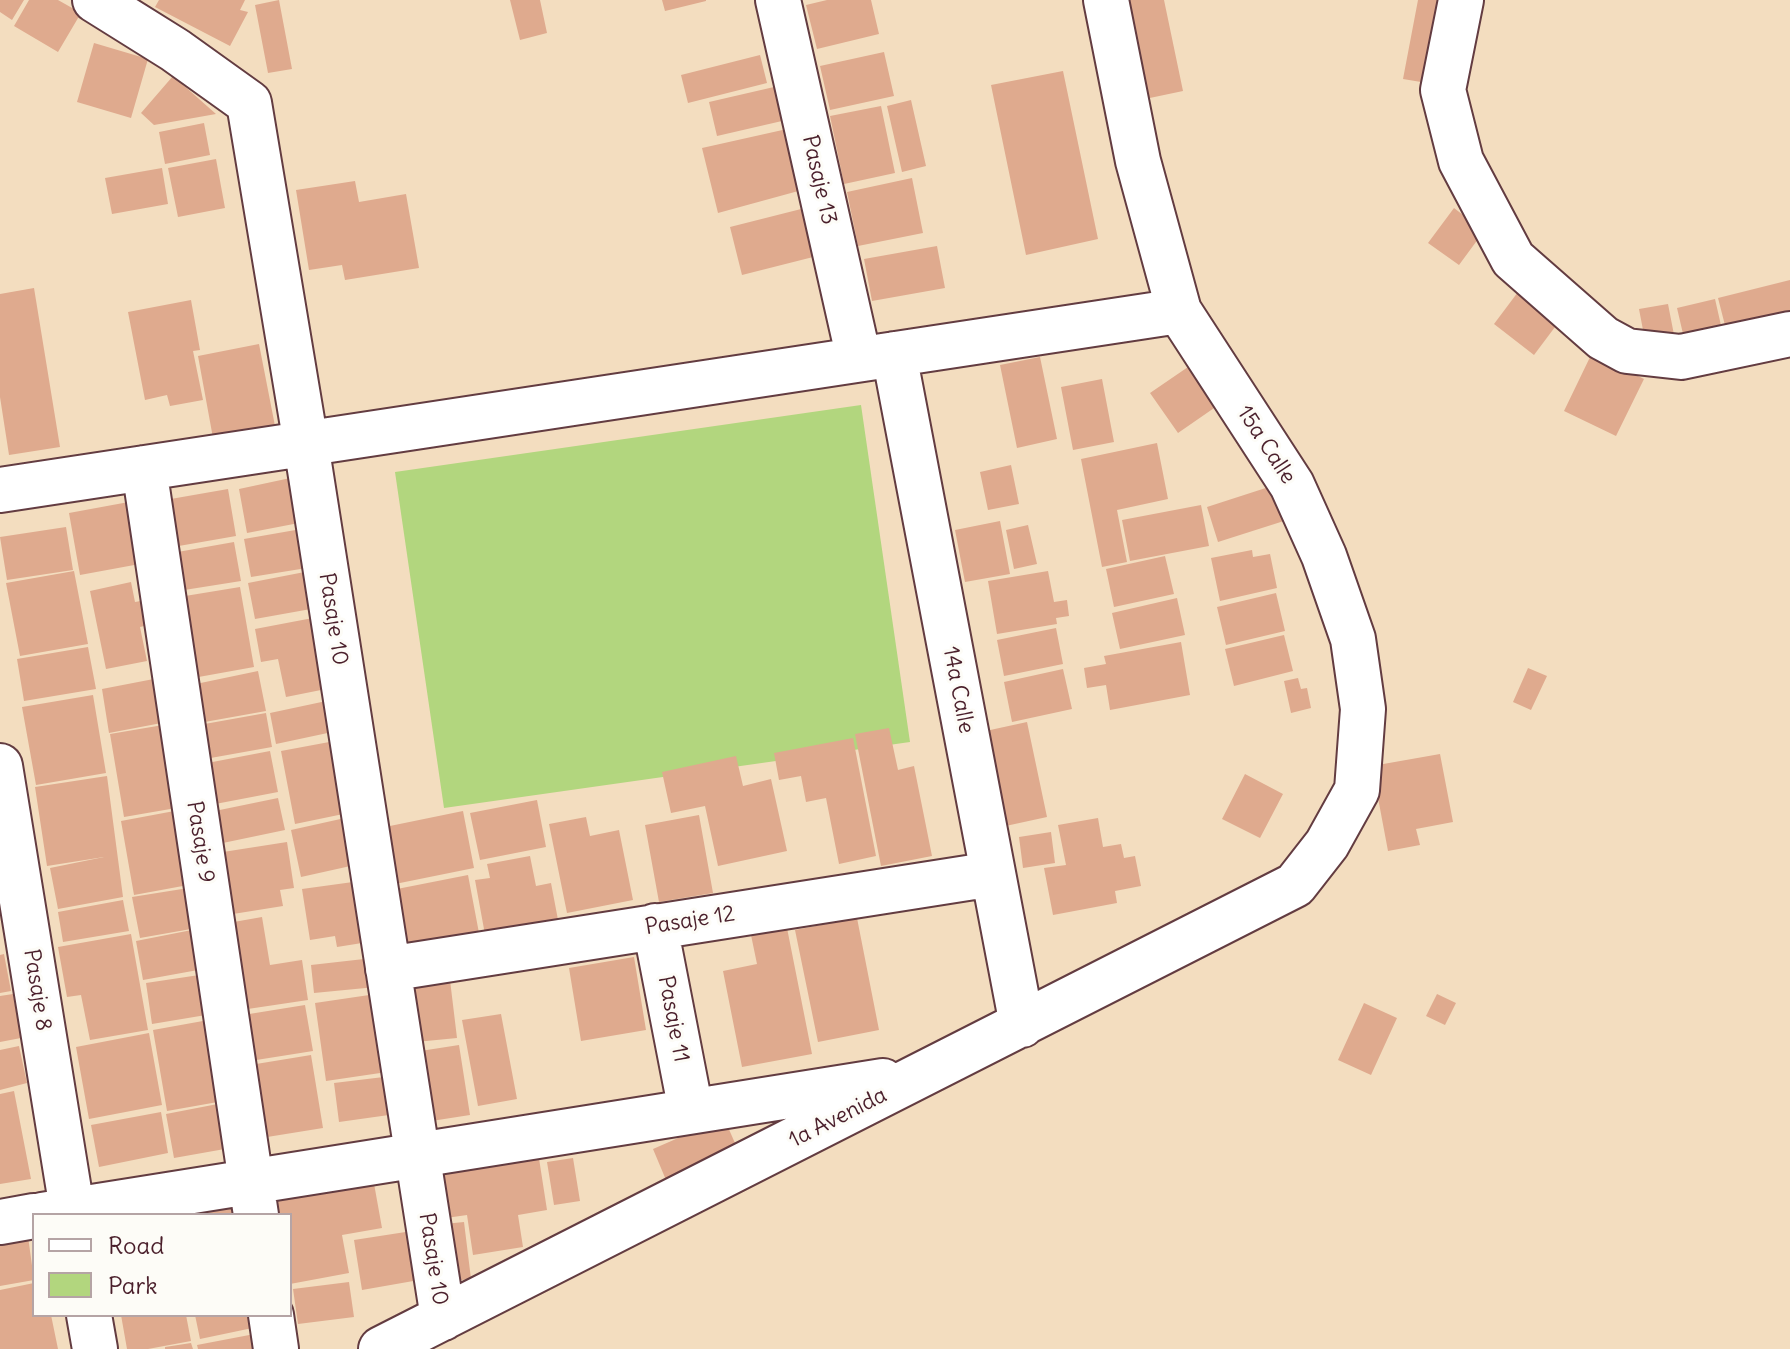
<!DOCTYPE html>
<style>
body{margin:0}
#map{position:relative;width:1790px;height:1349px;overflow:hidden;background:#f3ddbf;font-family:Delius,sans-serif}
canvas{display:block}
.legend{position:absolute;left:32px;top:1213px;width:260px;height:104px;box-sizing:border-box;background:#fdfcf7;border:2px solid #b5a4a5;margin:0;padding:10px 14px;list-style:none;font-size:24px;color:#4a1f2b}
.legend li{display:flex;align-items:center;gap:16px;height:40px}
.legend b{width:40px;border:2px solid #b5a4a5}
</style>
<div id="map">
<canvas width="1790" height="1349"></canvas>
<ul class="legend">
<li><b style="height:10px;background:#fff"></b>Road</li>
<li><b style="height:22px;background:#b2d67e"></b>Park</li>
</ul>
</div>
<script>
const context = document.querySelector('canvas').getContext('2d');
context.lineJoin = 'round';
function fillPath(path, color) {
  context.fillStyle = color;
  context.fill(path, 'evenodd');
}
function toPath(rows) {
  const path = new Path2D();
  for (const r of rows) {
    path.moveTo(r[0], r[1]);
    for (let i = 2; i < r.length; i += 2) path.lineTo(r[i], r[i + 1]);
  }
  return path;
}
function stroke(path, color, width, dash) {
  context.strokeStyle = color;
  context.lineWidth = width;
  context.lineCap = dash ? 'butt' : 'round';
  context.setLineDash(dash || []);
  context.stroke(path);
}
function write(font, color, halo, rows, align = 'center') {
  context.font = font + ' Delius,sans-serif';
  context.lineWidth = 6;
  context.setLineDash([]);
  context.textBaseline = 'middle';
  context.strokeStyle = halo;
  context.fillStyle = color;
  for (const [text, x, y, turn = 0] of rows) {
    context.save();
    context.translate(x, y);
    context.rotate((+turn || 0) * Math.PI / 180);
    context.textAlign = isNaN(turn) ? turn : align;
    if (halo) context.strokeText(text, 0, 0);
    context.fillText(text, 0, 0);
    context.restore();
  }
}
const green = toPath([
 [861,405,910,742,444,808,395,472]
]);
const building = toPath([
 [0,0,24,0,12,20,0,12],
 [29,0,58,0,81,13,58,52,14,26],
 [159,0,245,0,240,10,248,12,230,46,155,7],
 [279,0,292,69,268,73,255,5],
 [510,0,540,0,547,33,520,40],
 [662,0,706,0,706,1,665,11],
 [827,0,871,0,879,34,817,49,806,5],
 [1124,0,1164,0,1183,91,1145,99],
 [1418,0,1449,0,1433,84,1403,79],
 [94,43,148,59,131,118,77,102],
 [884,52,894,96,830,110,820,66],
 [760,55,767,83,688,103,681,75],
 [1063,71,1098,239,1026,255,991,85],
 [173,76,216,114,154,125,141,113],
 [774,87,782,121,717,136,709,102],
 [911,100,926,166,902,172,887,106],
 [881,106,895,173,844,184,830,116],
 [204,123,210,155,165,164,159,132],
 [787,129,802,190,718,213,702,148],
 [216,159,225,208,178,217,168,168],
 [162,168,168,204,112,214,105,178],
 [912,178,923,233,858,246,847,192],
 [355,181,359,202,406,194,419,268,345,280,342,265,309,270,296,190],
 [809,207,821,255,742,275,730,227],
 [1454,208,1484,231,1459,265,1428,243],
 [937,246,945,288,872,301,864,259],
 [1790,280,1790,322,1728,337,1718,298],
 [34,288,60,447,9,455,0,397,0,294],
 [1521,288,1561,319,1534,355,1494,324],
 [1715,299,1725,343,1687,351,1677,308],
 [191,300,200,350,193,351,203,400,170,406,167,395,145,400,128,312],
 [1668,304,1676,345,1647,351,1639,309],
 [259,344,275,426,213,438,198,356],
 [1592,353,1644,379,1616,436,1564,411],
 [1040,357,1057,439,1017,448,1000,365],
 [1188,367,1217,406,1178,433,1150,393],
 [1102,379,1114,442,1073,450,1061,387],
 [1157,443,1168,499,1117,510,1127,562,1102,567,1081,459],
 [1011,465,1019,504,988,510,980,472],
 [295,477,304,522,247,533,239,489],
 [1275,485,1287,520,1218,542,1207,507],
 [228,489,236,536,173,547,165,500],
 [145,499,156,561,80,575,69,513],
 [1201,505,1209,546,1130,561,1122,520],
 [1000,521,1010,574,965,582,955,530],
 [1028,525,1037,564,1014,569,1006,530],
 [66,527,73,570,7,580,0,537],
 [307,528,313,567,251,577,244,539],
 [234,542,241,581,178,591,172,553],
 [1252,550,1253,557,1270,554,1277,588,1220,601,1211,558],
 [1165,556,1174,594,1114,607,1106,569],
 [315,570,322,607,255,619,248,583],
 [74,571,88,644,20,656,6,583],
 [1048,571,1054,602,1067,600,1069,616,1056,618,1057,624,997,634,988,581],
 [131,582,135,602,152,599,157,623,140,627,147,661,106,669,90,591],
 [240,587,254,667,193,678,179,597],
 [1276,593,1285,631,1226,645,1217,607],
 [1177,598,1185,635,1120,649,1112,613],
 [318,617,331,688,286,697,278,659,261,662,255,629],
 [1056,628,1063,664,1004,676,997,640],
 [1284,635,1293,671,1234,686,1225,649],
 [1181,642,1190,695,1110,710,1106,685,1087,688,1084,668,1106,664,1104,656],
 [88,647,96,689,24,701,17,659],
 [1528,668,1547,676,1531,710,1513,702],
 [1063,669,1072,709,1012,722,1004,682],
 [258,671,266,711,199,723,191,685],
 [164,677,172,721,109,733,102,689],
 [1298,678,1301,689,1307,688,1311,708,1291,713,1284,681],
 [93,695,106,773,36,785,22,707],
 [331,700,337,731,276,744,270,713],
 [266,713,272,747,205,759,199,725],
 [1027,722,1047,817,1001,827,981,732],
 [169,724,182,807,124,817,110,734],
 [889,728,898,770,914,766,932,856,881,866,855,734],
 [853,738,876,856,839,864,826,798,806,802,801,776,779,780,774,753],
 [340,740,353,812,295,824,281,751],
 [270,751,278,792,210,805,202,764],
 [1440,754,1453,822,1416,829,1420,845,1388,851,1372,766],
 [736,756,743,786,771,779,787,851,718,866,705,806,671,813,662,772],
 [1245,774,1283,794,1260,838,1222,819],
 [107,776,123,897,58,909,50,868,104,857,47,866,35,787],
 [278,798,285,830,218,844,210,812],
 [537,800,546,847,480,860,470,813],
 [185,809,199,883,134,895,121,821],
 [463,811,474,868,395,884,385,827],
 [699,815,713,893,659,902,645,825],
 [586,817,590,836,619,830,633,900,567,913,549,824],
 [345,818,355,865,301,877,291,830],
 [1098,818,1103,847,1121,844,1124,858,1135,856,1141,886,1115,891,1117,903,1053,915,1044,868,1066,865,1058,825],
 [1051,832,1055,863,1023,868,1019,837],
 [287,842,294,888,280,890,283,906,233,914,223,852],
 [530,856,536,886,551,883,559,925,486,940,475,880,490,878,487,864],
 [468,875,479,933,408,947,397,889],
 [353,882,362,943,337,947,335,936,310,940,302,889],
 [201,886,208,926,140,938,132,897],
 [123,900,129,931,63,942,58,912],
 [262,917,270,965,302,960,308,1000,241,1010,228,923],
 [857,918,879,1030,818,1042,795,930],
 [202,928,209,968,143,980,136,941],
 [787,928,812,1054,742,1067,723,971,757,964,751,935],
 [131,934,148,1030,90,1040,81,995,67,997,58,947],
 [4,954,11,991,0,993,0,955],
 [634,957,646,1030,581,1041,569,968],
 [373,958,376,987,314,993,311,965],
 [206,974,212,1014,152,1024,146,983],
 [450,980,457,1038,416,1042,408,984],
 [13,994,21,1038,0,1042,0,996],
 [376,994,387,1072,326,1081,315,1003],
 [1437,994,1456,1003,1445,1025,1426,1016],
 [1364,1003,1397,1018,1371,1075,1338,1060],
 [305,1005,313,1051,250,1061,243,1015],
 [501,1014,517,1099,478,1106,462,1020],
 [214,1019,229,1100,167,1111,153,1030],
 [149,1033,162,1105,89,1119,76,1047],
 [459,1045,470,1115,425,1122,414,1052],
 [19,1046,27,1083,0,1090,0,1050],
 [311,1055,323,1128,261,1138,250,1065],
 [392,1076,396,1114,339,1122,334,1083],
 [14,1091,31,1179,0,1184,0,1094],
 [228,1102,236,1147,174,1158,166,1114],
 [161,1112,168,1153,99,1167,91,1125],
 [724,1118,738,1150,666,1180,653,1149],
 [538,1152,547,1210,518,1215,523,1247,473,1255,467,1215,439,1219,431,1169],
 [573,1158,580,1201,554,1205,547,1162],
 [373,1178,382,1228,342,1235,349,1273,290,1284,290,1215,270,1215,267,1196],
 [243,1202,246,1215,188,1215,188,1214],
 [26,1222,34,1280,0,1286,0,1227],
 [464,1222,471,1279,452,1281,444,1224],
 [412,1231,419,1280,362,1290,354,1240],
 [349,1282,354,1317,298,1324,293,1289],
 [34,1283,34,1315,51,1315,58,1349,0,1349,0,1290],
 [121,1315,186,1315,191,1341,148,1349,127,1349],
 [195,1315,259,1315,262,1326,200,1339],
 [265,1332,268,1349,198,1349,197,1345],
 [191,1343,193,1349,165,1349,165,1347]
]);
const minor = toPath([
 [95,0,175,50,249,103,306,444,443,1318],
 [778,0,859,359],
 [1461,0,1443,90,1461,161,1513,259,1603,338,1627,351,1681,357,1790,334],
 [894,354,1022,1025],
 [144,468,256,1215],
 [0,490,1179,311],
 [0,766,73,1215],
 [655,926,691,1111],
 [388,969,993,874],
 [42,1215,883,1081],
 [0,1222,34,1216],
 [89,1315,95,1349],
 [271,1315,276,1349],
 [381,1349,1295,885,1327,844,1357,790,1363,709,1353,639,1324,556,1292,485,1179,311,1138,161,1106,0]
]);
const streetNames = [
 ["Pasaje 13",819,180,77],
 ["15a Calle",1266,445,57],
 ["Pasaje 10",333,619,81],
 ["14a Calle",958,690,79],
 ["Pasaje 9",200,842,81],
 ["Pasaje 12",690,921,-9],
 ["Pasaje 8",37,990,81],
 ["Pasaje 11",673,1019,79],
 ["1a Avenida",838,1118,-27],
 ["Pasaje 10",433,1259,81]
];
fillPath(green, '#b2d67e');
fillPath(building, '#dfaa8e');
stroke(minor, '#633c41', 48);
stroke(minor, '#fff', 44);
write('22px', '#4a1f2b', '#fdfcf7', streetNames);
</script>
